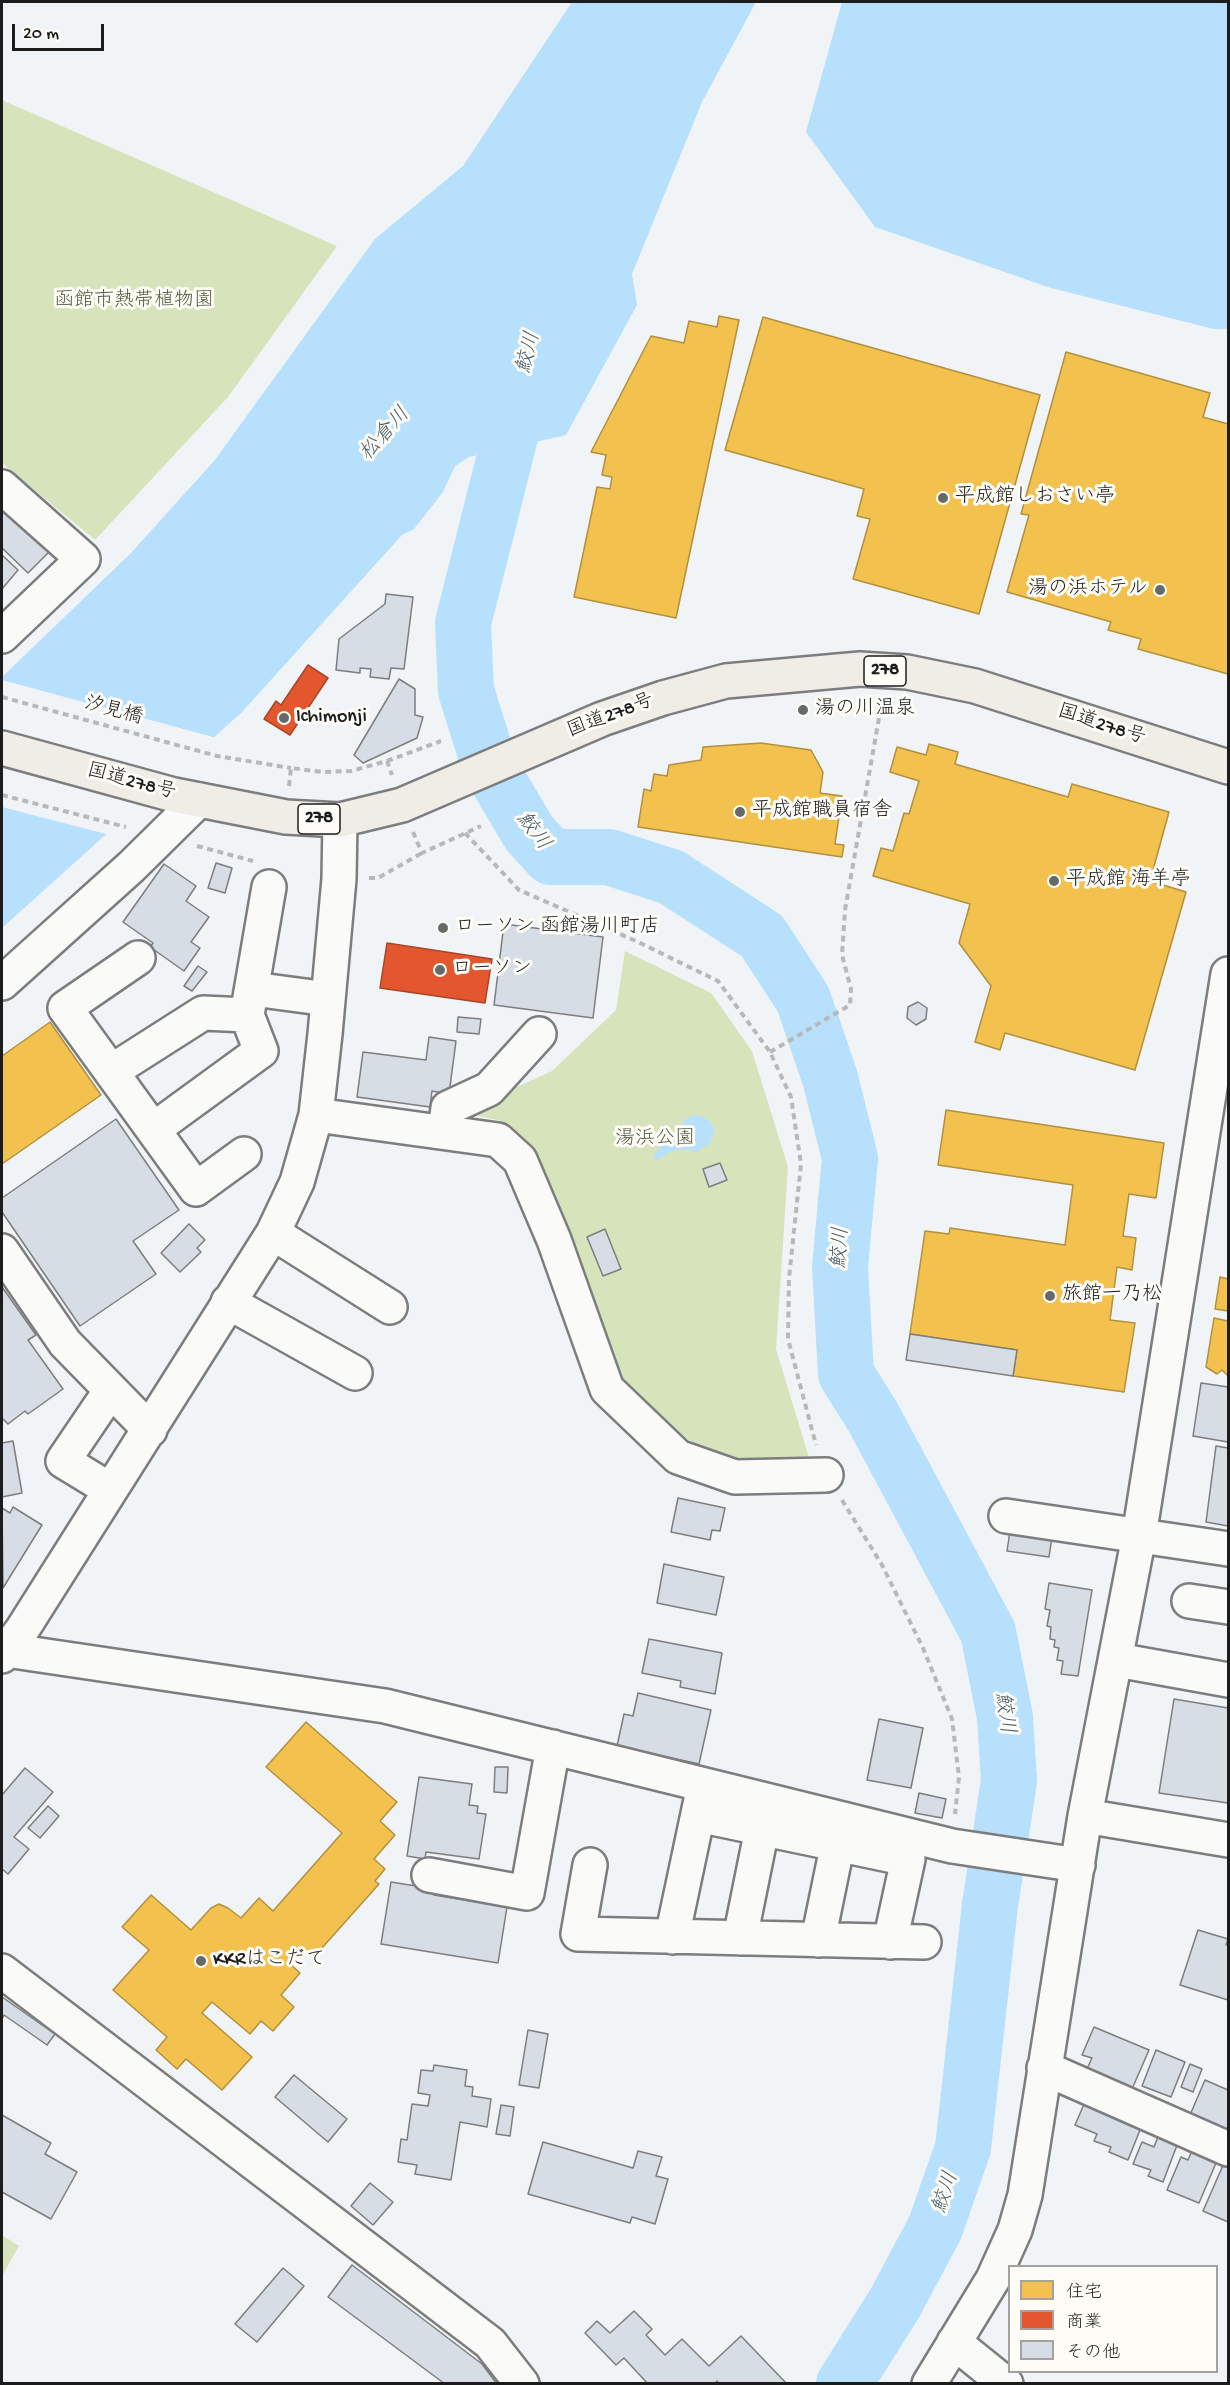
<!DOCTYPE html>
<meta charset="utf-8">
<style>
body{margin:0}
#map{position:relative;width:1230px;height:2385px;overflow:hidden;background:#f1f4f6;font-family:"Gochi Hand","Klee One",sans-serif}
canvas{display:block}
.frame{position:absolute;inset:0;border:3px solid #1c1c1c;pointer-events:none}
.legend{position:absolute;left:1008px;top:2265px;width:210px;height:108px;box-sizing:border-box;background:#fdfcf7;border:2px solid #a3a29f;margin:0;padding:8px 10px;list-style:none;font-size:18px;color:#1c1c1c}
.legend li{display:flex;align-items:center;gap:12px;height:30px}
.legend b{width:30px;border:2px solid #a3a29f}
.scale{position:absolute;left:12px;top:24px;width:92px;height:27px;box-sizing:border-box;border:3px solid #1c1c1c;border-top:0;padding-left:8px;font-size:18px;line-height:21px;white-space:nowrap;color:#1c1c1c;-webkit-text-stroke:4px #fdfcf7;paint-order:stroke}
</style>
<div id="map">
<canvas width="1230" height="2385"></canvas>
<div class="frame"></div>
<ul class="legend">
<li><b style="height:16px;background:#f2c14e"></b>住宅</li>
<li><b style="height:16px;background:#e4572e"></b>商業</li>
<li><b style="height:16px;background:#d7dde5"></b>その他</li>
</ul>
<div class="scale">20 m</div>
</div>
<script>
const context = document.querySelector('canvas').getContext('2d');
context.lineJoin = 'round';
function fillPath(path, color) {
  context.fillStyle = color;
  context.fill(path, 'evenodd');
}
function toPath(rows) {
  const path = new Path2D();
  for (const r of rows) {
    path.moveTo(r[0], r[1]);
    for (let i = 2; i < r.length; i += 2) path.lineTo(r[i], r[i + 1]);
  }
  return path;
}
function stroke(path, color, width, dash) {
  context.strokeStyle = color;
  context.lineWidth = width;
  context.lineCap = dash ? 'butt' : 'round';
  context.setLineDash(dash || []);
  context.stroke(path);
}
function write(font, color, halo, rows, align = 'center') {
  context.font = font + ' "Gochi Hand","Klee One",sans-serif';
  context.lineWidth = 6;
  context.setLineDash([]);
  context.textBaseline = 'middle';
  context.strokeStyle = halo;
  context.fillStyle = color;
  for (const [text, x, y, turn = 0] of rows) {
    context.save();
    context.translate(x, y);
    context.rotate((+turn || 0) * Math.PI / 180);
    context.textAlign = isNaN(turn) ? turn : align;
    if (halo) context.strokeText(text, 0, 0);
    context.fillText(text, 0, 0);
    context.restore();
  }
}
const green = toPath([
 [2,100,337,246,228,397,95,540,2,463],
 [625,951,711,993,752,1051,788,1167,776,1349,811,1464,728,1459,663,1427,615,1373,534,1156,505,1122,462,1112,552,1071,616,1010],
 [2,2235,19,2246,2,2276]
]);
const water = toPath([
 [572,2,756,2,702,102,632,274,637,305,566,435,469,457,455,466,443,492,414,529,402,535,242,712,2,928,2,677,131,553,214,461,375,239,463,166],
 [842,2,1228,2,1228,329,1214,329,1051,288,875,227,806,132],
 [693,1115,702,1116,710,1121,714,1129,710,1144,696,1152,686,1149,672,1151,655,1161,654,1155,662,1145,679,1136,680,1128,685,1120]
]);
const pier = toPath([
 [2,680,217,738,110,835,2,807]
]);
const homes = toPath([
 [719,316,739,320,676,618,574,597,597,487,610,489,612,477,602,475,606,455,591,452,651,336,684,343,689,321,717,327,719,316],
 [763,317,1040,395,979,614,853,579,870,519,857,516,864,489,725,450,763,317],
 [1066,352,1210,393,1203,417,1228,424,1228,674,1138,649,1141,639,1108,630,1111,622,1007,592,1029,515,1021,514,1066,352],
 [761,743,811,750,823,772,820,793,842,796,835,844,844,845,842,857,638,827,644,789,651,791,654,774,667,776,669,765,701,760,703,747,761,743],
 [929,744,958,752,955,764,1068,797,1072,784,1169,812,1150,881,1186,892,1135,1070,1005,1033,1000,1050,975,1042,991,986,959,943,970,904,873,876,881,848,893,851,904,813,909,814,919,781,890,772,897,747,926,755,929,744],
 [50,1022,101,1095,2,1164,2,1056,50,1022],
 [946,1110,1164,1143,1156,1198,1129,1194,1123,1236,1136,1238,1132,1270,1117,1267,1110,1320,1135,1323,1124,1392,1013,1376,1017,1350,910,1334,925,1231,949,1234,950,1228,1065,1245,1073,1185,938,1165,946,1110],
 [1220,1277,1228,1279,1228,1311,1215,1309,1220,1277],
 [1214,1318,1228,1321,1228,1376,1222,1370,1217,1374,1206,1367,1214,1318],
 [306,1722,397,1802,380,1821,395,1835,374,1859,385,1869,375,1881,379,1884,313,1958,303,1950,290,1964,300,1973,281,1995,294,2007,273,2031,261,2021,250,2034,212,2002,202,2013,252,2057,222,2090,186,2059,177,2069,156,2050,167,2037,113,1990,149,1950,122,1927,151,1895,191,1930,211,1908,219,1904,228,1908,241,1918,259,1898,273,1911,342,1833,266,1767,306,1722]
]);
const shops = toPath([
 [308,665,328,678,290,735,264,719,276,701,281,705,308,665],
 [387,943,492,959,485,1003,380,988,387,943]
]);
const river = toPath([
 [526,373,463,623,466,691,490,767,529,833,551,857,609,857,671,877,762,936,803,999,830,1078,850,1158,840,1267,846,1374,873,1417,988,1632,1005,1717,1009,1781,990,1905,963,2148,935,2228,895,2303,844,2384]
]);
const building = toPath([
 [6,508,50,551,28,573,2,548,2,513,6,508],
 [2,555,18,570,2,589,2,555],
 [386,594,413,597,404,669,391,668,389,679,370,677,371,669,360,668,360,673,336,670,339,639,385,604,386,594],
 [399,679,415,689,415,715,423,717,417,738,363,763,354,755,399,679],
 [216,863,232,868,225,893,208,888,216,863],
 [164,864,196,886,186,901,209,917,191,942,200,948,184,971,150,947,153,943,123,922,164,864],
 [504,924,603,937,593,1018,494,1005,504,924],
 [198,966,207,972,192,991,184,986,198,966],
 [918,1002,927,1008,926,1019,916,1025,907,1018,908,1007,918,1002],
 [458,1017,481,1019,479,1034,457,1032,458,1017],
 [429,1037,456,1041,449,1094,432,1091,430,1107,357,1097,363,1052,426,1060,429,1037],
 [116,1119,179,1210,133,1241,156,1274,80,1326,2,1212,2,1198,116,1119],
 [720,1163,727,1180,709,1187,703,1169,720,1163],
 [189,1224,205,1240,197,1248,201,1252,180,1272,161,1253,189,1224],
 [605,1229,621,1269,603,1276,587,1237,605,1229],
 [2,1287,36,1335,28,1340,63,1389,28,1414,25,1411,8,1424,2,1418,2,1287],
 [910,1334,1017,1350,1013,1376,906,1360,910,1334],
 [1201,1383,1228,1387,1228,1442,1193,1436,1201,1383],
 [13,1441,22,1493,2,1497,2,1443,13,1441],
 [1216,1446,1228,1448,1228,1526,1206,1522,1216,1446],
 [678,1498,725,1508,720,1531,712,1530,710,1540,671,1532,678,1498],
 [13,1507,42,1525,3,1588,2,1508,10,1513,13,1507],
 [1010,1531,1052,1537,1049,1557,1007,1551,1010,1531],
 [664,1564,724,1577,716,1615,657,1603,664,1564],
 [1049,1583,1092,1590,1078,1676,1061,1674,1063,1661,1057,1660,1059,1648,1054,1647,1055,1640,1050,1639,1051,1627,1047,1626,1050,1610,1045,1609,1049,1583],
 [649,1639,722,1653,715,1694,680,1687,681,1681,642,1673,649,1639],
 [638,1693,711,1710,699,1764,617,1746,624,1714,633,1716,638,1693],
 [1174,1699,1228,1708,1228,1803,1159,1793,1174,1699],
 [879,1719,923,1728,911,1788,867,1780,879,1719],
 [495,1767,508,1767,507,1793,494,1792,495,1767],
 [25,1768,53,1792,14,1837,29,1849,8,1874,2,1869,2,1795,25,1768],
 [419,1777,472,1784,469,1805,478,1806,477,1813,486,1814,479,1859,426,1852,425,1859,407,1856,419,1777],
 [919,1793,946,1799,942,1818,915,1813,919,1793],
 [48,1806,59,1816,40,1838,28,1828,48,1806],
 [391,1882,435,1889,434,1895,507,1907,498,1963,381,1944,391,1882],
 [1198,1930,1228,1939,1226,1945,1228,1945,1228,2000,1180,1985,1198,1930],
 [2,1997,55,2034,47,2045,4,2015,2,2019,2,1997],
 [1094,2027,1149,2050,1132,2089,1087,2069,1092,2058,1082,2055,1094,2027],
 [528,2030,548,2034,539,2088,519,2085,528,2030],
 [1156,2050,1185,2062,1171,2097,1142,2086,1156,2050],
 [1190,2064,1202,2069,1193,2092,1181,2087,1190,2064],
 [434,2065,467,2070,465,2086,473,2087,472,2096,491,2099,487,2127,460,2122,451,2180,415,2174,417,2165,398,2162,401,2139,407,2140,412,2104,428,2106,430,2095,418,2093,421,2070,433,2071,434,2065],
 [294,2075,347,2119,328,2142,275,2097,294,2075],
 [1205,2080,1228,2090,1228,2131,1190,2115,1205,2080],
 [1085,2102,1142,2125,1128,2160,1109,2152,1111,2147,1094,2141,1097,2134,1075,2125,1085,2102],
 [501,2105,514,2107,510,2136,496,2134,501,2105],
 [2,2115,51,2143,45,2154,77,2172,51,2219,2,2192,2,2115],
 [1160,2132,1179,2140,1163,2182,1148,2176,1151,2170,1133,2164,1142,2142,1154,2147,1160,2132],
 [543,2142,633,2168,638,2151,662,2157,656,2176,668,2179,655,2224,632,2217,630,2223,528,2194,543,2142],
 [1194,2146,1219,2156,1199,2203,1167,2190,1181,2157,1188,2160,1194,2146],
 [1224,2163,1228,2165,1228,2222,1203,2211,1224,2163],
 [370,2183,393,2202,373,2225,351,2206,370,2183],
 [352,2265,482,2364,497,2384,445,2384,328,2297,352,2265],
 [283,2268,304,2286,257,2342,235,2324,283,2268],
 [634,2311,652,2329,646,2335,665,2355,682,2339,709,2366,741,2336,787,2384,719,2384,717,2381,715,2384,648,2384,624,2358,616,2365,585,2333,597,2321,610,2333,634,2311]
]);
const path = toPath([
 [2,697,217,756,291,768],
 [387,761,441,741],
 [289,786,291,768,322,772,351,771,387,761,392,775],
 [2,795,126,827],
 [413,832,422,853,481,826],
 [465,833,519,890,636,941,718,981,770,1052,791,1097,801,1164,789,1278,788,1339,816,1445],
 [197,846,253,861],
 [369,878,378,878,422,853],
 [770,1052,850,1005,851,989,842,955,845,910,882,701],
 [842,1500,882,1565,923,1648,952,1719,959,1777,955,1814]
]);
const minor = toPath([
 [2,487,83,559,2,636],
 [138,958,65,1008,196,1189,244,1154],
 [2,983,131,867,199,800],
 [253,989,328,999],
 [112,1071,203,1013,247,1015],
 [316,1115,498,1140,520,1160,554,1240,607,1389,678,1457,735,1477,826,1475],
 [154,1129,261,1051,247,1015,269,887],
 [445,1132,448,1108,489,1089,539,1034],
 [273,1233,390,1307],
 [2,1251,65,1343,150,1430],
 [228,1302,355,1373],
 [109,1489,63,1461,111,1390],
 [1006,1516,1228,1549],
 [1189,1601,1228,1607],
 [6,1650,385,1706,952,1846,1078,1865],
 [2,1656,22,1630,273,1233,297,1182,316,1115,325,1034,339,879,340,820],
 [1117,1660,1228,1680],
 [698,1815,908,1859,890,1942],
 [1085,1816,1228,1840],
 [590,1865,578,1934,924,1942],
 [429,1875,527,1893,553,1747],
 [672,1937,702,1795],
 [740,1938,762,1829],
 [818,1940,842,1823],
 [2,1971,490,2343,522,2384],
 [1044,2068,1228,2149],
 [954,2342,1006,2384],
 [929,2384,993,2279,1015,2230,1025,2195,1085,1816,1139,1536,1228,974]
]);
const highway = toPath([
 [2,748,174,795,286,817,340,820,402,805,602,719,663,698,726,681,860,669,907,672,975,686,1228,767]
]);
const markers = [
 [943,498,6,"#676868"],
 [1160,590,6,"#676868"],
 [803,710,6,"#676868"],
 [284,718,6,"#676868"],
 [740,812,6,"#676868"],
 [1054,881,6,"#676868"],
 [443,928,6,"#676868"],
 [440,970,6,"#676868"],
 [1050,1296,6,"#676868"],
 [201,1961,6,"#676868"]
];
const shields = [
 [885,671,42],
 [319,819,42]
];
const shieldNames = [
 ["278",885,671],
 ["278",319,819]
];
const parkNames = [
 ["函館市熱帯植物園",134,302],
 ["湯浜公園",655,1140]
];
const poiNames = [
 ["平成館しおさい亭",955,498],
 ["湯の浜ホテル",1148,590,"right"],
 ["湯の川温泉",815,710],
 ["Ichimonji",296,718],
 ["平成館職員宿舎",752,812],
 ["平成館 海羊亭",1066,881],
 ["ローソン 函館湯川町店",455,928],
 ["ローソン",452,970],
 ["旅館一乃松",1062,1296],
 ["KKRはこだて",213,1961]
];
const streetNames = [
 ["汐見橋",113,712,15],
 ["国道278号",611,717,-21],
 ["国道278号",1101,726,18],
 ["国道278号",131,783,15]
];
const waterNames = [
 ["鮫川",530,353,-76],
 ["松倉川",386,435,-48],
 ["鮫川",532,832,53],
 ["鮫川",842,1248,-86],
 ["鮫川",1003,1713,82],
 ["鮫川",947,2193,-71]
];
fillPath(green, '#d7e4bb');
fillPath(water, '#b7e0fc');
fillPath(pier, '#f1f4f6');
fillPath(homes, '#f2c14e');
stroke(homes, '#b2903f', 1.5);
fillPath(shops, '#e4572e');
stroke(shops, '#a84529', 1.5);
stroke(river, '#b7e0fc', 56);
fillPath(building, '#d7dde5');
stroke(building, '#7c7d7e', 1.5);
stroke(minor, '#7c7d7e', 38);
stroke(highway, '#7c7d7e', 38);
stroke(path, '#b8b8b8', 4, [6, 4.5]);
stroke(minor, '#fafaf9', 33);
stroke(highway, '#f0ede7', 33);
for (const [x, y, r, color] of markers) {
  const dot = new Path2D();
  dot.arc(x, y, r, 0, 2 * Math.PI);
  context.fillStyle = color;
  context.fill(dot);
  stroke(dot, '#fdfcf7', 2);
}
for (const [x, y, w] of shields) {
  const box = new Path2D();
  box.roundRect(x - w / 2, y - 15, w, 30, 4.5);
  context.fillStyle = '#fdfcf7';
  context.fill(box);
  stroke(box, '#1c1c1c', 1.5);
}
write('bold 18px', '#1c1c1c', null, shieldNames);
write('20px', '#565d43', '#fdfcf7', parkNames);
write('20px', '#1c1c1c', '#fdfcf7', poiNames, 'left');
write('20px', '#1c1c1c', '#fdfcf7', streetNames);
write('italic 21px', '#4a5e6b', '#fdfcf7', waterNames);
</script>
